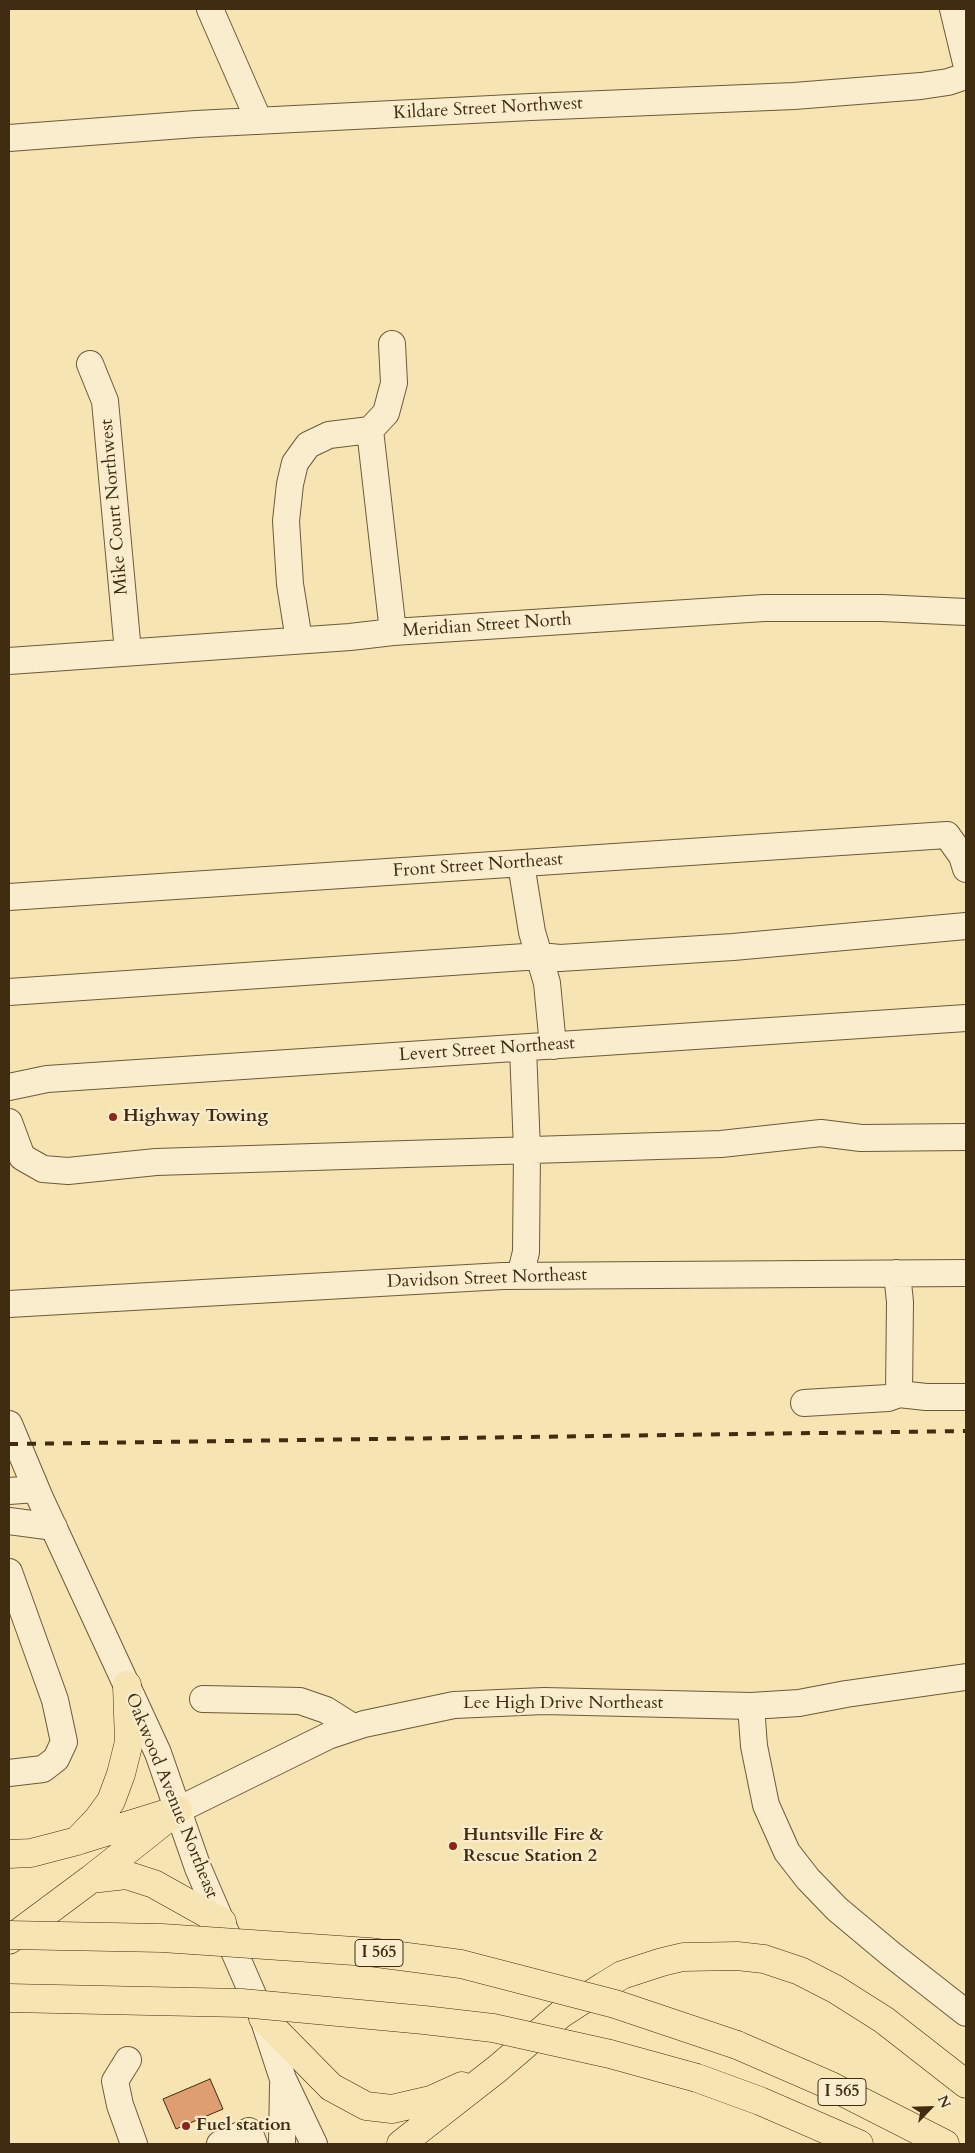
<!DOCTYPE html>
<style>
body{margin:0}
#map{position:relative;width:975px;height:2153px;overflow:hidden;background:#f6e4b2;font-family:Cardo,serif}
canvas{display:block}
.frame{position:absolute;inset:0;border:10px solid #3f2c11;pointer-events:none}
.north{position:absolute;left:905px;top:2083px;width:50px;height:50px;-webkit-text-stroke:4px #f9edcd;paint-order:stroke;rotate:66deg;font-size:14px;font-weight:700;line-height:20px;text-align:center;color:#3f2c11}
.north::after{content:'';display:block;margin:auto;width:18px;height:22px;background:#3f2c11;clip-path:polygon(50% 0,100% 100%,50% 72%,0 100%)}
</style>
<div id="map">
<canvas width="975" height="2153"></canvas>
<div class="frame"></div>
<div class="north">N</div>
</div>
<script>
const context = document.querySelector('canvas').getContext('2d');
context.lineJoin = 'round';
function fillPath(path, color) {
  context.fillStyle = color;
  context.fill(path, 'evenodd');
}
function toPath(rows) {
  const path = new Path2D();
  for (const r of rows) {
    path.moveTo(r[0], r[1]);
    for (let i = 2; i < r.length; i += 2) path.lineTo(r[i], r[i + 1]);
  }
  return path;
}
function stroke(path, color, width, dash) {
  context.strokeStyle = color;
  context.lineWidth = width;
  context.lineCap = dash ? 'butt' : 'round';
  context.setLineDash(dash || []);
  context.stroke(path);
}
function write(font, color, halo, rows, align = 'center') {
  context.font = font + ' Cardo,serif';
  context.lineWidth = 4.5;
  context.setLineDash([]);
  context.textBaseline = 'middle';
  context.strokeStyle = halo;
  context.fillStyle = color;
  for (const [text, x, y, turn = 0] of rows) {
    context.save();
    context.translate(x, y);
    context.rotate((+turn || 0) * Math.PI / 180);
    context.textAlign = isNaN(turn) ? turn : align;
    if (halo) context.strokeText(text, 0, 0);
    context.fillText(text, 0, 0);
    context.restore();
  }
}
const building = toPath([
 [210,2079,223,2109,176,2129,163,2099,210,2079]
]);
const minor = toPath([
 [210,9,259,121],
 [953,9,966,63],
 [9,138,196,124,531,107,794,96,921,86,948,82,966,76],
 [90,364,105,401,128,652],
 [370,430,393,632],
 [299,640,290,584,286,521,290,484,295,463,308,445,329,435,370,430,386,413,394,383,392,344],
 [9,661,350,637,393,632,764,608,882,608,966,612],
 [521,864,532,932,547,983,553,1046],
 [9,897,947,835,962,856,966,869],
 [9,992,540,956,560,958,733,947,966,926],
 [9,1087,47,1079,966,1018],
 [9,1122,22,1157,43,1169,68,1171,156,1162,721,1144,821,1133,861,1138,966,1137],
 [897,1273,900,1302,899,1394],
 [520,1276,526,1252,527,1150,523,1048],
 [9,1304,503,1276,966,1273],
 [804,1403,888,1398,899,1394,926,1397,966,1397],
 [9,1424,40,1498,158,1753,198,1868,263,2018,283,2079,314,2144],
 [9,1491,36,1489],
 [9,1521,54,1527],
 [9,1572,55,1700,64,1742,56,1759,43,1769,9,1773],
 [203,1699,300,1701,326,1710,353,1727],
 [751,1706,754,1746,766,1805,787,1852,808,1879,837,1909,892,1955,966,2013],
 [178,1810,328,1736,364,1724,454,1705,544,1701,751,1706,799,1703,846,1694,966,1677],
 [128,2060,115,2081,120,2105,134,2144],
 [220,2144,249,2131,254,2144],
 [282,2144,283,2085]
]);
const highway = toPath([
 [77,1841,98,1819,111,1801,121,1774,129,1742,127,1685],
 [9,1854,31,1853,77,1841,164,1814],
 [91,1879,126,1875,154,1884,222,1922],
 [9,1940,91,1879,178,1810],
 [263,2018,331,2087,366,2106,392,2109,431,2100,462,2086],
 [737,2045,829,2085,945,2144],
 [697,2078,760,2101,859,2144],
 [401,2144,497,2069,561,2014,604,1986,622,1975,662,1962,683,1957,737,1956,764,1959,800,1971,835,1989,884,2020,966,2084]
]);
const rail = toPath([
 [9,1444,966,1431]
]);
const highwayBridge = toPath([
 [9,1935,162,1938,369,1952,461,1964,615,2004,737,2045],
 [9,1998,242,2003,424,2020,493,2028,610,2054,697,2078]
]);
const markers = [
 [113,1117,5,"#8f2418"],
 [453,1846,5,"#8f2418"],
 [186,2126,5,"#8f2418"]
];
const shields = [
 [379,1953,48],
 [842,2092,48]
];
const shieldNames = [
 ["I 565",379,1953],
 ["I 565",842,2092]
];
const streetNames = [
 ["Kildare Street Northwest",488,109,-3],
 ["Mike Court Northwest",115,507,-95],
 ["Meridian Street North",487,626,-4],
 ["Front Street Northeast",478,866,-4],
 ["Levert Street Northeast",487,1050,-4],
 ["Davidson Street Northeast",487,1279,-2],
 ["Lee High Drive Northeast",563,1704],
 ["Oakwood Avenue Northeast",171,1796,68]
];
const poiNames = [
 ["Highway Towing",123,1117],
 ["Huntsville Fire &",463,1836],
 ["Rescue Station 2",463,1857],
 ["Fuel station",196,2126]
];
fillPath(building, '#df9e71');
stroke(building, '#3f2c11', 1);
stroke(minor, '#6d5a39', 28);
stroke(highway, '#3f2c11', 29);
stroke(minor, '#f9edcd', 26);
stroke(highway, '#f6e4b2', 28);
stroke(rail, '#3f2c11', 4, [9, 9]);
stroke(highwayBridge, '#3f2c11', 29, []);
stroke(highwayBridge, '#f6e4b2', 28);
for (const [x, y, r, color] of markers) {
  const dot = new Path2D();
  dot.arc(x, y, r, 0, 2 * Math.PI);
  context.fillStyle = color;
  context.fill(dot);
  stroke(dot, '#f9edcd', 2);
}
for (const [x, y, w] of shields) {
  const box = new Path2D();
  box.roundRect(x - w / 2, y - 13.5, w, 27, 4);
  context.fillStyle = '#f9edcd';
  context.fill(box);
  stroke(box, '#3f2c11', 1);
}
write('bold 16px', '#3f2c11', null, shieldNames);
write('18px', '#3f2c11', '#f9edcd', streetNames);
write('bold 18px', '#3f2c11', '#f9edcd', poiNames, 'left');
</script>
